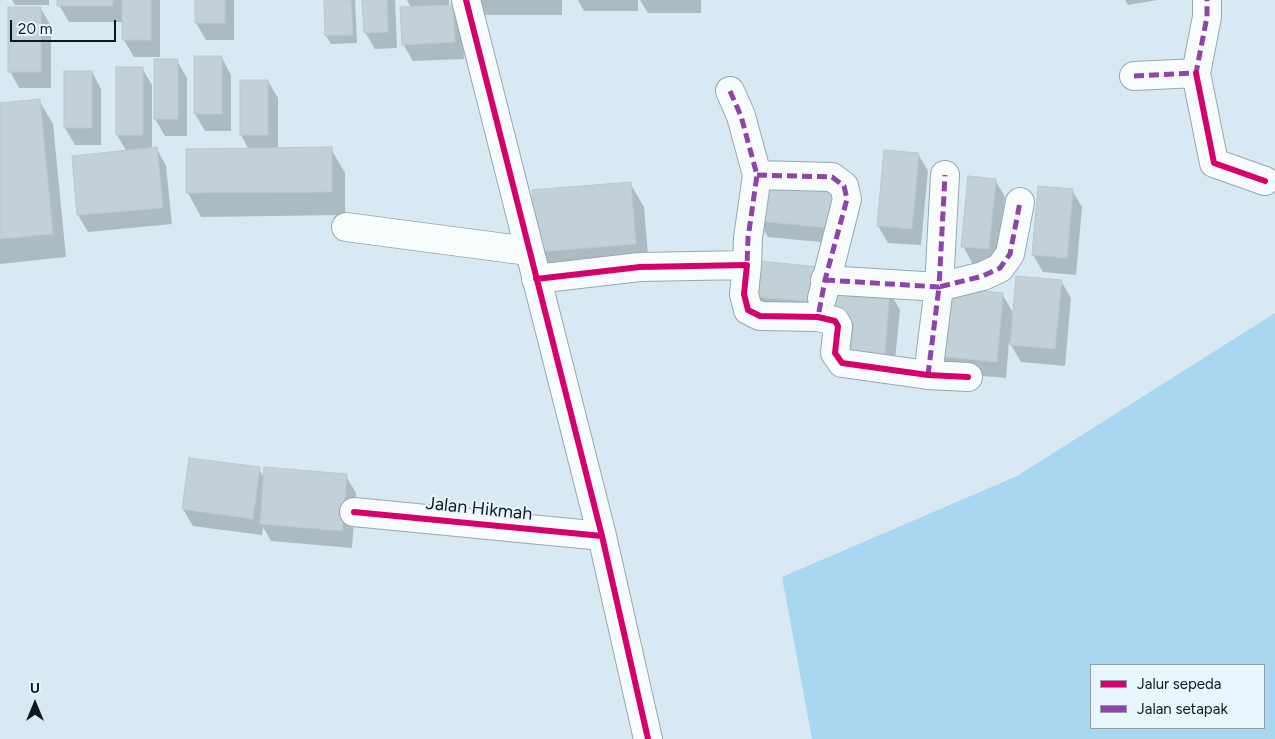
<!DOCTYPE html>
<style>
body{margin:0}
#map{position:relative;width:1275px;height:739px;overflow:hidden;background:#d8e9f3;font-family:Figtree,sans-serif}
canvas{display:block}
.legend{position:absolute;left:1090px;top:664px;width:175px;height:65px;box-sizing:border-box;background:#eaf6fd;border:1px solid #919da4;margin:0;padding:6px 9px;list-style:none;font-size:15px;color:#0c171e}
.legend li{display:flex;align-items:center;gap:10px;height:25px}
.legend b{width:25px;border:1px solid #919da4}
.north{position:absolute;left:10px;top:679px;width:50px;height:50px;-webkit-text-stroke:4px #eaf6fd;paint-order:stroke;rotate:0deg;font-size:14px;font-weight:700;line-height:20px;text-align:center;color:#0c171e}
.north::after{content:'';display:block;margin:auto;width:18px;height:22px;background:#0c171e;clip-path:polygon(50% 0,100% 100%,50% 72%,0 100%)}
.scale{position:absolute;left:10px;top:20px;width:106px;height:22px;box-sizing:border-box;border:2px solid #0c171e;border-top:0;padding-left:6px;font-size:15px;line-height:18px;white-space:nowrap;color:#0c171e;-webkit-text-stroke:4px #eaf6fd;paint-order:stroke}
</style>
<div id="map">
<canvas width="1275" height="739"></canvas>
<ul class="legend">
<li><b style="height:6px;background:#d6006c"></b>Jalur sepeda</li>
<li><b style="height:6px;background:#8e44ad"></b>Jalan setapak</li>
</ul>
<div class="north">U</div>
<div class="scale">20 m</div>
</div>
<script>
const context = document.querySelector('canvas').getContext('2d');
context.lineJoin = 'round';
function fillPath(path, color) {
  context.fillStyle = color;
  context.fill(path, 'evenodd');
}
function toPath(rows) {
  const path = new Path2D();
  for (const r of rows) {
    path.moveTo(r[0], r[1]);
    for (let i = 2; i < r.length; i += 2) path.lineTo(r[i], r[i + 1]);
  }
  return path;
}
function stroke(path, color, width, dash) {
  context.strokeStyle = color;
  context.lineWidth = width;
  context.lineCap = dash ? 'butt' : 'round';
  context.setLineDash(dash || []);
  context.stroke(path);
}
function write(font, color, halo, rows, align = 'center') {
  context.font = font + ' Figtree,sans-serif';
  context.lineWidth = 4;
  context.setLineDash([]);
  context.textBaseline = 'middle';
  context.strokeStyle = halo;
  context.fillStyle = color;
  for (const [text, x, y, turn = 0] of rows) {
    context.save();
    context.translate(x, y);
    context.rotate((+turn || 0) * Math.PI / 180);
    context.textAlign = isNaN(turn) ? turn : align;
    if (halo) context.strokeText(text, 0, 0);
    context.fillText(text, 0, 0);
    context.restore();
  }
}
const green = toPath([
 [1275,313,1275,739,812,739,782,577,1017,476],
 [1091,665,1264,665,1264,728,1091,728]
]);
const shadow = toPath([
 [12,0,49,0,49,5,15,5],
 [59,0,160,0,160,57,134,57,124,40,124,22,69,22,59,5],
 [196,0,234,0,234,40,206,40,196,23],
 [325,0,355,0,357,43,331,44,326,36],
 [363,0,395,0,397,48,375,49,365,32],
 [407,0,449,0,449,6,452,6,462,23,464,59,413,61,403,44,411,8],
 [474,0,562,0,562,15,483,15],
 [578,0,638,0,638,11,584,11],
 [640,0,701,0,701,13,648,13],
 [1125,0,1158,0,1128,5],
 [41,9,51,26,51,88,19,88,10,71],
 [222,58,231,75,231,131,205,131,195,114],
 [177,61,187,78,187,136,165,136,155,119],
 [142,68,152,85,152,149,157,149,166,166,172,224,88,232,78,215,127,152,117,135],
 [65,72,92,72,101,89,101,145,75,145,65,128],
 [268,81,278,98,278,149,331,149,345,173,345,215,201,217,188,193,187,150,249,150,241,135],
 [39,100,53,124,66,257,0,264,0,104],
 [918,154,928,171,921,245,888,243,878,226],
 [995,180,1005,197,998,266,972,263,963,246],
 [630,183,644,207,649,267,553,276,539,252],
 [1039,188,1072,190,1082,207,1076,275,1043,272,1033,255],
 [834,190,841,244,768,237,758,220],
 [819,268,825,319,767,314,757,296],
 [1061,281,1071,298,1065,366,1021,362,1009,342,1006,378,949,373,939,356,1002,294,1014,314],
 [890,293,900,310,893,380,854,337,844,337,834,320],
 [259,469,265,479,346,476,356,493,352,548,271,541,263,527,262,535,193,526,183,509]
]);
const building = toPath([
 [57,0,113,0,113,6,57,6,57,0],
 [122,0,151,0,151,40,122,40,122,0],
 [195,0,225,0,225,23,195,23,195,0],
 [324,0,351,0,353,35,325,36,324,0],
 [362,0,387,0,388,32,364,33,362,0],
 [453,5,455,42,402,45,400,7,453,5],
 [8,7,41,7,41,72,8,72,8,7],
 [194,56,222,56,222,114,194,114,194,56],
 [154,59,178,59,178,119,154,119,154,59],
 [116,67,143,67,143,135,116,135,116,67],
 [64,71,92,71,92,128,64,128,64,71],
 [240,80,268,80,268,135,240,135,240,80],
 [40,99,53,234,0,239,0,103,40,99],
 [157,147,163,208,77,215,72,156,157,147],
 [332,147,332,192,186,193,186,149,332,147],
 [884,150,919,153,912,229,877,226,884,150],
 [968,176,996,179,989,249,961,247,968,176],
 [631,182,636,244,538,252,532,190,631,182],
 [760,182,835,189,831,228,757,221,760,182],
 [1038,186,1073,189,1067,258,1032,255,1038,186],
 [759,261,819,267,816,302,756,297,759,261],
 [1016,276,1062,280,1055,349,1010,345,1016,276],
 [836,286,890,291,884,363,850,360,854,322,833,320,836,286],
 [944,287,1003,293,997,362,938,356,944,287],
 [189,458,260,467,253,519,182,509,189,458],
 [264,467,347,474,342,531,260,524,264,467]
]);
const street = toPath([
 [466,0,602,536,648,739],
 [1196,73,1214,163,1265,181],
 [1134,76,1196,73,1207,17,1207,0],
 [730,91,741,116,757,175,748,238,747,265],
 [757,175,832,177,844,186,847,199,822,298],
 [346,227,528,251],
 [536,279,640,267,747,265,744,294,748,310,760,316,818,317,835,321,838,326,835,353,842,363,928,375,968,377],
 [825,280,939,287,945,175],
 [928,375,939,287,983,276,1000,268,1010,254,1020,202],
 [354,512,602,536]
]);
const quiet = toPath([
 [1134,76,1196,73,1207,17,1207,0],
 [730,91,741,116,757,175,748,238,747,265],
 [757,175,832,177,844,186,847,199,825,280,818,317],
 [825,280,939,287,945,175],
 [928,375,939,287,983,276,1000,268,1010,254,1020,202]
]);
const cycleway = toPath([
 [466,0,602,536,648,739],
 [1196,73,1214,163,1265,181],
 [536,279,640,267,747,265,744,294,748,310,760,316,818,317,835,321,838,326,835,353,842,363,928,375,968,377],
 [354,512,602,536]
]);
const streetNames = [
 ["Jalan Hikmah",479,509,6]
];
fillPath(green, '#a9d7f2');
fillPath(shadow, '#0003');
fillPath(building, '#c3d0d8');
stroke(building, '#bac7cf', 1);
stroke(street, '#99a6ae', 30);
stroke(street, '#f9fcfd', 28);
stroke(quiet, '#8e44ad', 5, [10, 5]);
stroke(cycleway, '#d6006c', 6);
write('18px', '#0c171e', '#eaf6fd', streetNames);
</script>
